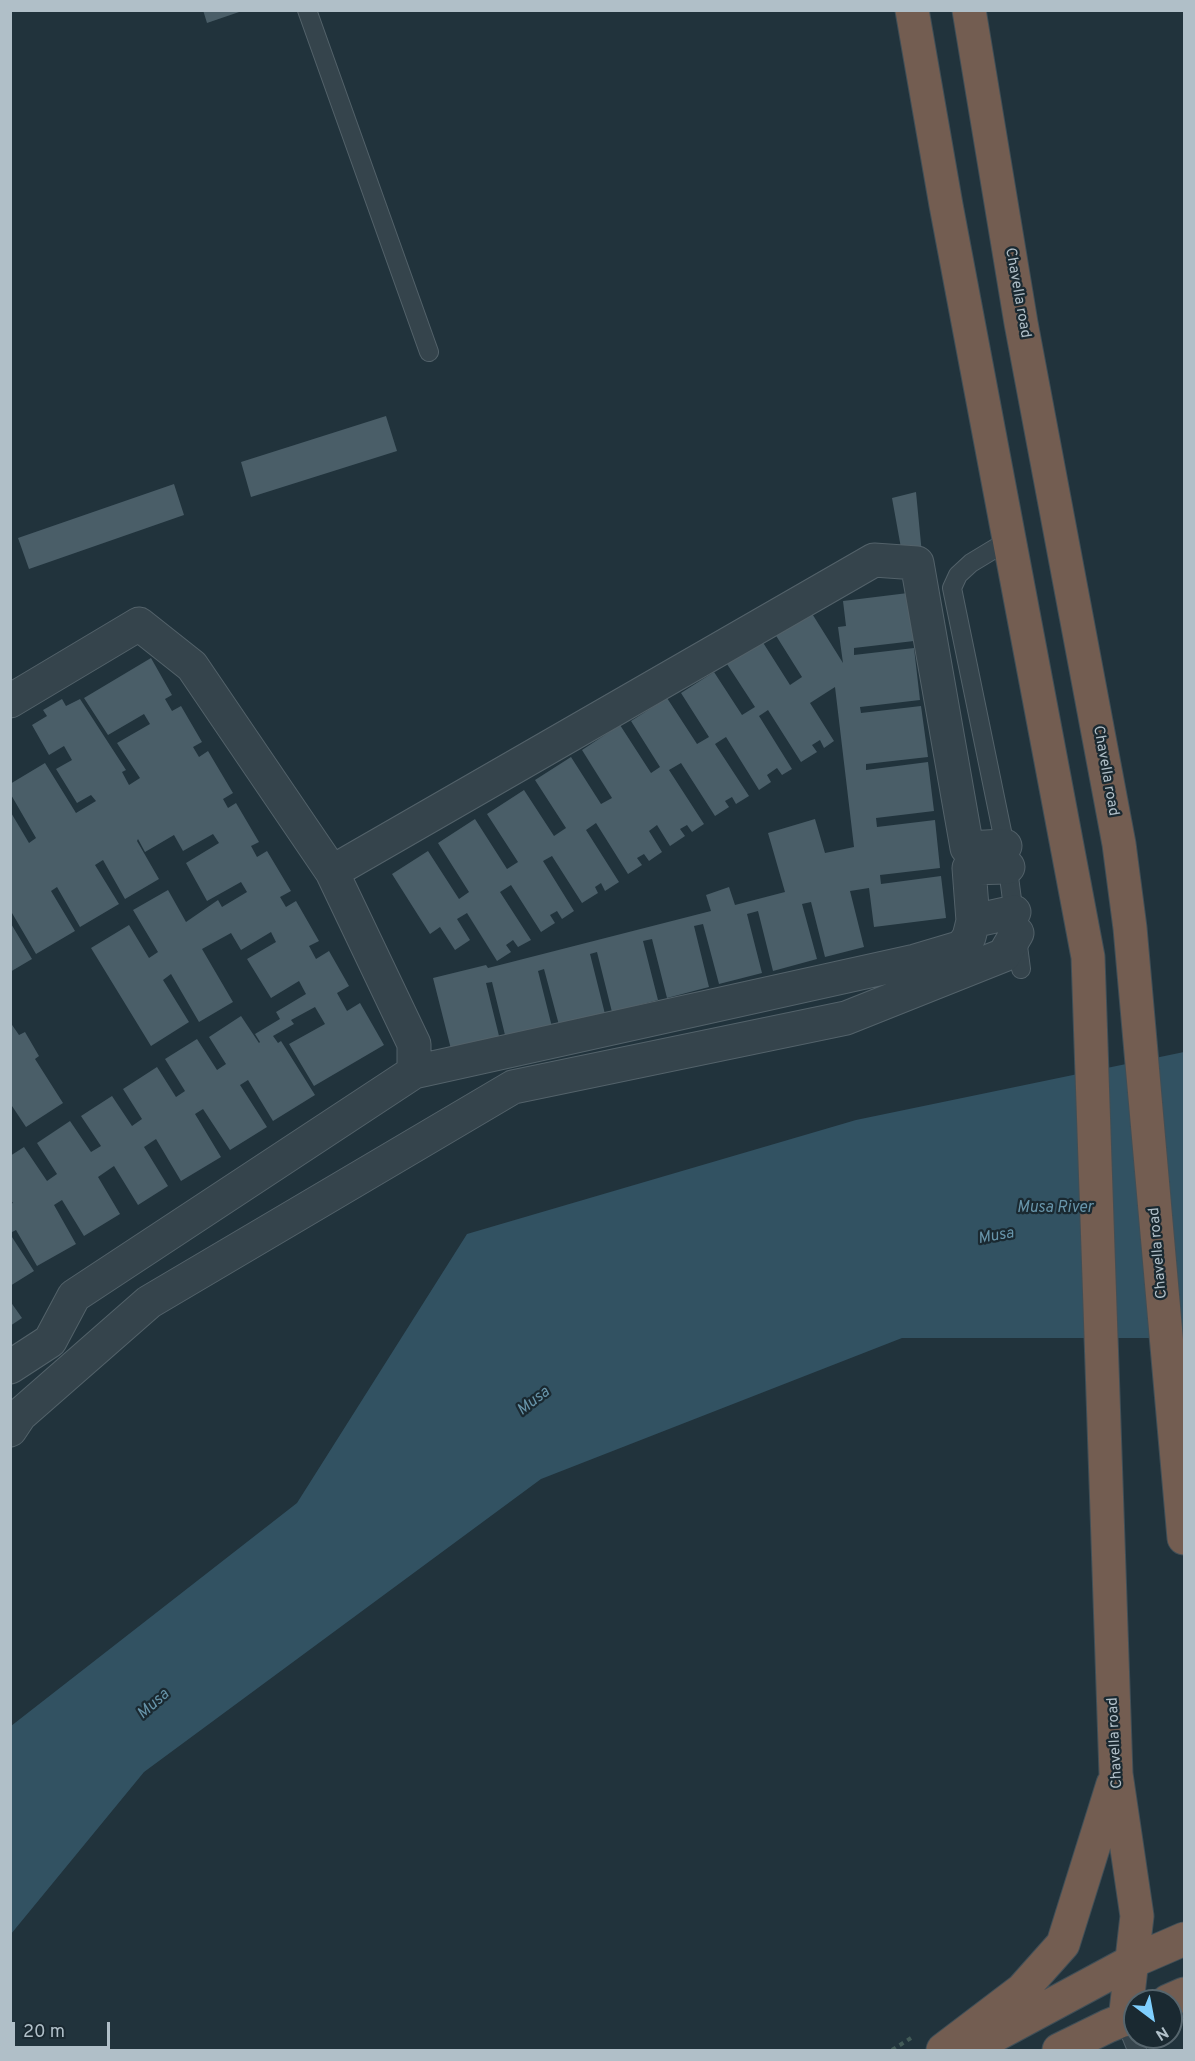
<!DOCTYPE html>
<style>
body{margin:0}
#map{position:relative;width:1195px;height:2061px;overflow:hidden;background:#21333c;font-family:Overpass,sans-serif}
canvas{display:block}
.frame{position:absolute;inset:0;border:12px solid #b0bfc8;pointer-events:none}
.north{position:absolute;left:1123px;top:1989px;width:60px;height:60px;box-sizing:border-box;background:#1a2931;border:2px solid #56656d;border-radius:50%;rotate:148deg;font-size:16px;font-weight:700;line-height:24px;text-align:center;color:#b0bfc8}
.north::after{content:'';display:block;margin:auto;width:21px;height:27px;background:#7fcffe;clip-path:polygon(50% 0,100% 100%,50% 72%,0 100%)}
.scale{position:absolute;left:12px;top:2022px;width:98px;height:27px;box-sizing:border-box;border:3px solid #b0bfc8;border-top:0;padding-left:8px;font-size:18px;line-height:21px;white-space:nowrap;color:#b0bfc8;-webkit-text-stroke:4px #1a2931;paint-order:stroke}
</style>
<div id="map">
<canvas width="1195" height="2061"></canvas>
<div class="frame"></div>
<div class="north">N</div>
<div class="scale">20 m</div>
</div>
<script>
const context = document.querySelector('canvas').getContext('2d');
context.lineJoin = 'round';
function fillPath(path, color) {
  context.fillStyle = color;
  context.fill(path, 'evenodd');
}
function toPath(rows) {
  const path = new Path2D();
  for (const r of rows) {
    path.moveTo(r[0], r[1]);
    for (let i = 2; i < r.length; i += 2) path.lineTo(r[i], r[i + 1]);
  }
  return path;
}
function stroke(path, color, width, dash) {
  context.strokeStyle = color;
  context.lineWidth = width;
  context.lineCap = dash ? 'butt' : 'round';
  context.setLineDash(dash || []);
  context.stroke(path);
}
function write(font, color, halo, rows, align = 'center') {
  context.font = font + ' Overpass,sans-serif';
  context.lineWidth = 4.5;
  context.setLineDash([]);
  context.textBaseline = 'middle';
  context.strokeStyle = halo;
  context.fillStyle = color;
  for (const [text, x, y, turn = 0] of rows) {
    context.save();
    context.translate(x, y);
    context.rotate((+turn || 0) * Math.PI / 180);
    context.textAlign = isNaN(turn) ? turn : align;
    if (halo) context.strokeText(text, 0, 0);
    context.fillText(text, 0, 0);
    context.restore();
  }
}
const water = toPath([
 [1184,1052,1184,1338,902,1338,541,1479,144,1772,11,1934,11,1726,297,1503,467,1234,856,1120]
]);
const building = toPath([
 [203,10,242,10,242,11,207,23],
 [386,416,397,451,251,497,241,462],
 [174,484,184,515,29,569,18,538],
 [916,492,922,554,901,548,892,498],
 [908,593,914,641,854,648,854,655,914,648,920,700,860,707,861,713,921,706,928,757,866,764,866,770,928,762,934,811,876,818,877,827,935,820,940,868,880,875,881,884,941,876,946,918,874,927,869,888,850,891,864,947,825,957,811,902,802,904,817,959,773,971,758,911,747,914,762,973,719,984,703,924,694,926,709,987,667,998,652,939,643,941,658,1000,612,1012,597,952,590,954,605,1014,559,1025,544,969,538,971,552,1027,506,1039,492,982,486,983,500,1040,452,1053,433,978,486,965,488,968,711,911,706,895,729,887,735,905,785,892,768,833,815,819,825,853,854,847,835,687,810,703,834,741,824,748,820,740,812,745,817,752,801,762,768,710,759,716,792,769,782,775,777,768,767,775,771,782,759,790,726,737,715,744,749,796,736,804,732,797,725,801,729,807,715,816,681,763,669,770,704,824,692,832,687,825,680,829,685,836,670,846,657,825,649,831,662,852,649,861,644,854,637,858,642,865,628,874,596,823,586,830,619,882,605,891,601,883,595,887,598,893,582,903,552,856,543,861,574,911,562,919,557,911,550,915,555,923,541,932,511,885,500,892,531,940,518,947,513,940,506,945,511,952,497,961,467,913,457,919,470,940,455,950,440,927,430,934,392,874,428,851,459,899,469,892,438,843,475,819,507,869,518,862,487,814,524,790,554,836,566,828,535,780,571,757,601,804,612,798,582,750,620,725,651,773,660,767,631,721,667,698,697,744,709,737,681,693,714,672,742,715,755,707,727,664,762,641,790,685,802,677,775,634,811,612,843,663,838,627,846,626,843,601],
 [151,658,172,695,165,699,172,711,181,706,202,742,193,747,199,757,208,751,233,793,223,799,228,808,236,803,259,842,251,846,257,857,267,851,291,891,280,897,286,907,296,901,319,941,309,946,316,959,329,951,349,986,337,993,347,1011,360,1003,384,1045,314,1086,289,1044,325,1024,315,1007,291,1020,294,1024,273,1036,278,1043,281,1041,315,1095,273,1121,248,1080,240,1085,267,1127,230,1150,203,1109,195,1114,221,1157,181,1181,156,1139,144,1147,168,1186,138,1205,114,1166,98,1177,120,1214,84,1236,62,1200,54,1205,76,1244,37,1266,16,1230,10,1233,10,1204,13,1203,10,1199,10,1156,24,1147,47,1181,57,1174,37,1143,70,1121,91,1152,101,1146,81,1116,112,1096,132,1126,142,1119,123,1089,157,1067,176,1097,185,1091,165,1059,197,1039,217,1070,226,1064,209,1037,241,1016,259,1043,260,1042,255,1034,280,1019,276,1012,306,994,299,981,271,998,247,959,276,942,271,932,241,950,231,933,202,949,233,1002,199,1022,171,974,163,980,189,1022,151,1046,91,948,129,925,149,958,158,952,133,910,168,890,186,922,218,900,222,907,247,892,241,882,207,901,186,863,219,843,213,834,183,851,174,835,145,852,138,839,137,841,159,879,125,899,103,860,95,865,119,904,80,927,57,887,51,891,75,931,36,954,12,913,10,914,10,811,29,843,36,838,10,793,10,784,45,763,76,813,96,801,91,795,77,803,56,769,72,760,64,746,49,755,32,725,47,716,43,710,62,699,66,706,80,699,126,770,122,772,129,785,140,778,117,743,150,724,144,714,108,735,84,698],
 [10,922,32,959,10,972],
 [10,1022,19,1035,25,1032,39,1056,35,1059,63,1103,26,1127,10,1103],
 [10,1234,34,1271,10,1286],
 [10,1301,22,1318,10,1326]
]);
const path = toPath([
 [892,2050,911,2038]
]);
const lane = toPath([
 [307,10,429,352],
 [1009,540,971,563,958,575,952,588,1005,846,1021,969],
 [1125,2020,1137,2050]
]);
const street = toPath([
 [10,701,139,624,192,666,332,872,414,1044,414,1072,915,961,962,947,969,937,973,921,969,868,1008,867],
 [332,872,874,560,917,563,967,848,1005,846],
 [973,921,1014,912],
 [10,1367,50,1341,74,1296,414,1072],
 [10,1430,20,1415,149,1302,513,1087,846,1018,1004,955,1017,933]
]);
const highway = toPath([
 [912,10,946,205,1088,957,1116,1774,1137,1916,1125,2020],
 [969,10,1021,323,1119,844,1130,928,1184,1538],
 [1168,2001,1184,1994],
 [977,2045,1131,1962,1184,1939],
 [943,2050,1022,1990,1063,1944,1113,1784],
 [1059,2050,1108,2026,1135,2015]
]);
const streetNames = [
 ["Chavella road",1017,293,80],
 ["Chavella road",1105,771,80],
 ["Chavella road",1159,1253,-95],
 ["Chavella road",1116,1743,-93]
];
const waterNames = [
 ["Musa River",1055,1209],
 ["Musa",996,1237,-10],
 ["Musa",534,1402,-38],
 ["Musa",154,1705,-42]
];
fillPath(water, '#325262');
fillPath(building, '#4a5e68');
stroke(lane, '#53626a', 20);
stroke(street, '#53626a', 35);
stroke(highway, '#404f57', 35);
stroke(path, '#435b58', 4, [4.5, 4.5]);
stroke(lane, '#35444c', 18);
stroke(street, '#35444c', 33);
stroke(highway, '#735d51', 33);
write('15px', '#b0bfc8', '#1a2931', streetNames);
write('italic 16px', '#6794a9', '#1a2931', waterNames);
</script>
